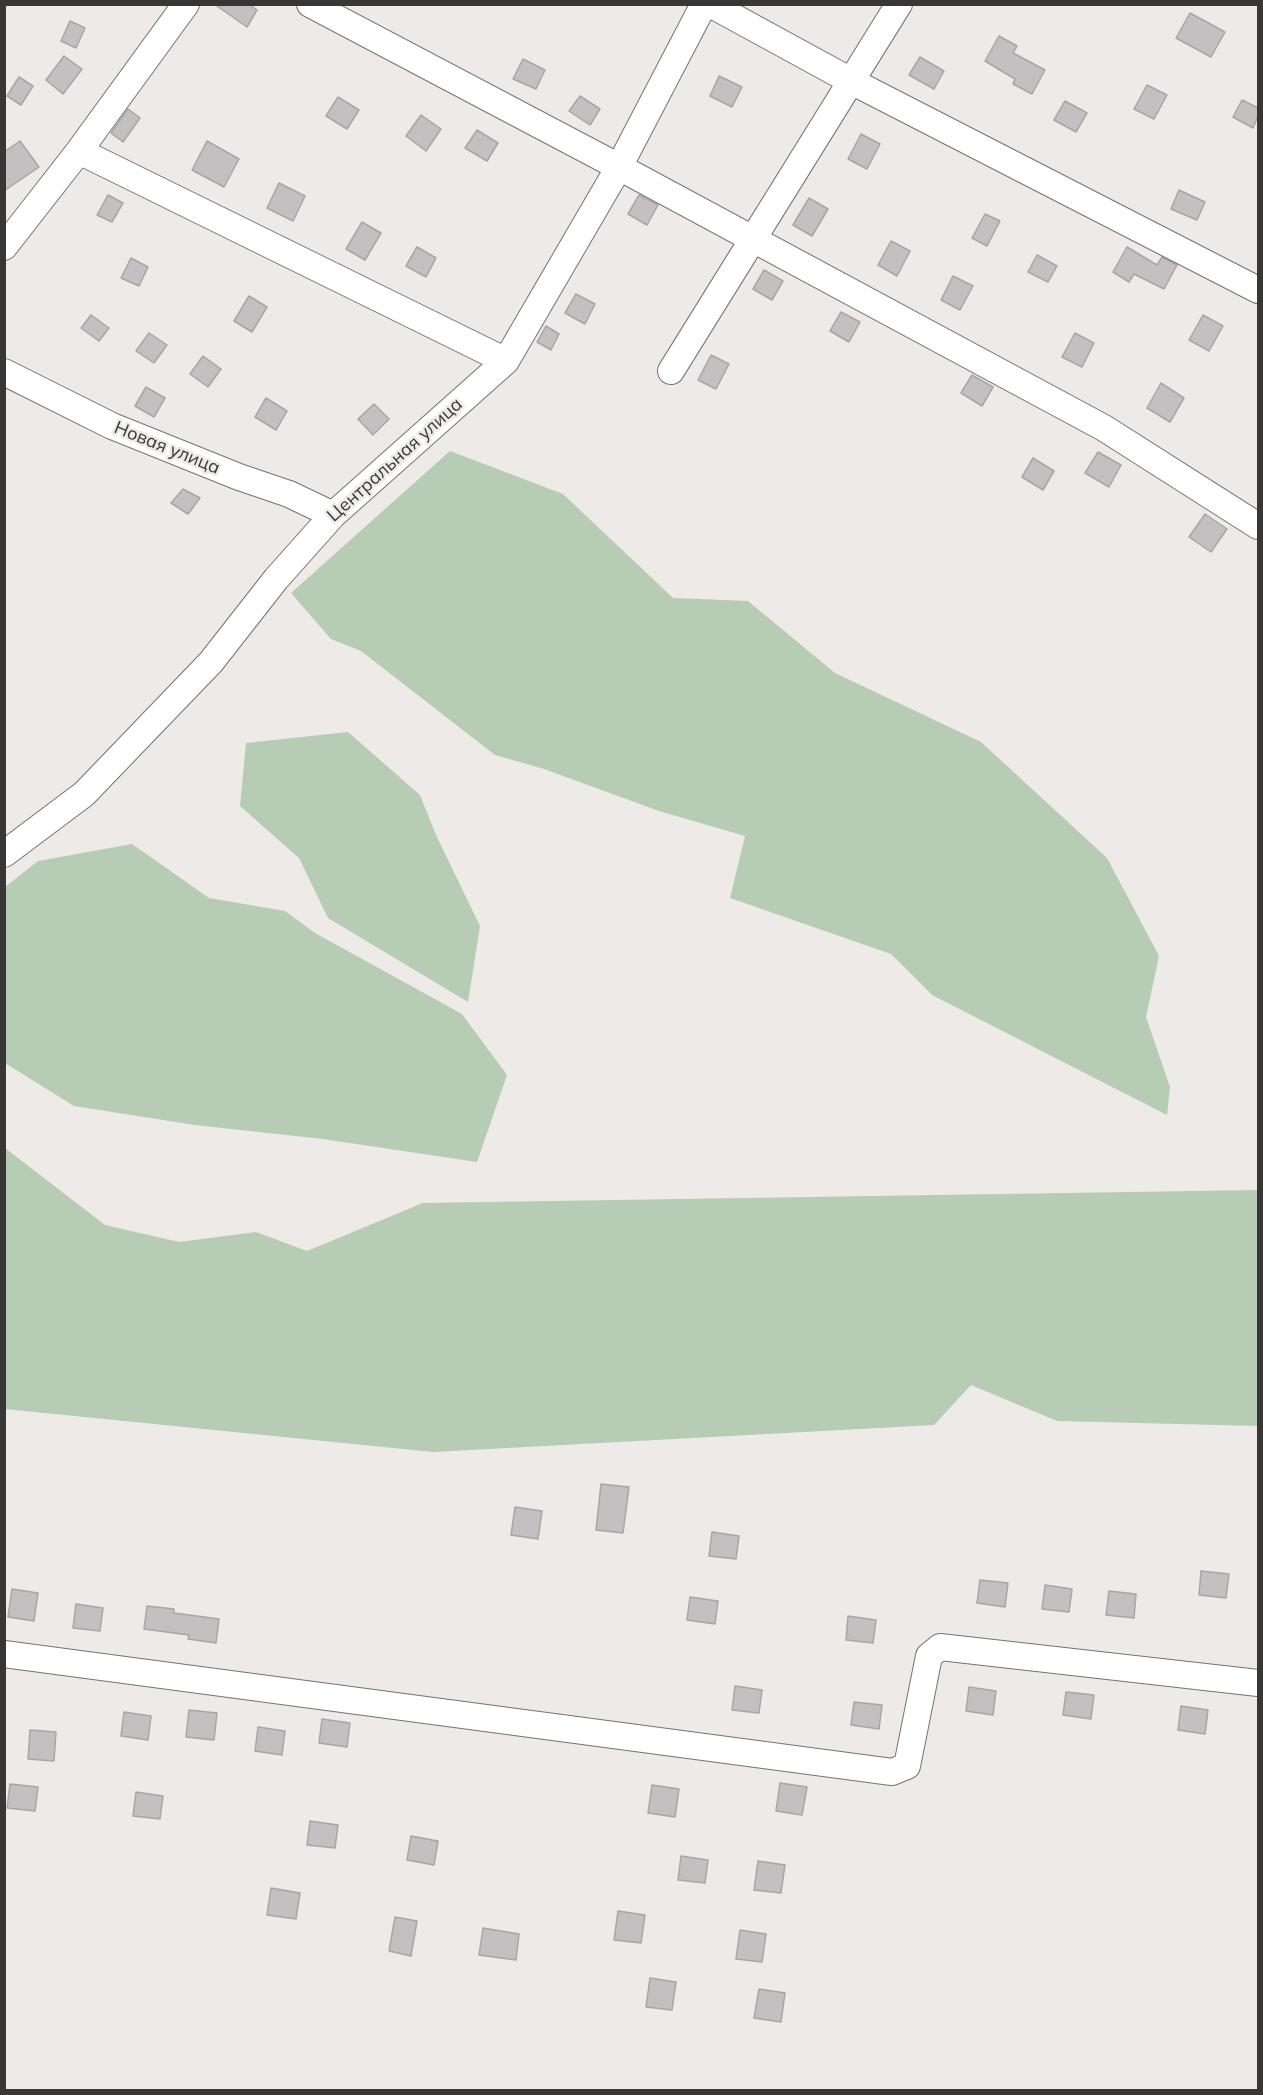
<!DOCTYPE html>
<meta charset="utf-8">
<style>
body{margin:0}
#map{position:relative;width:1263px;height:2095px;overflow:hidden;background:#edeae7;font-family:Mulish,sans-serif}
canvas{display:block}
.frame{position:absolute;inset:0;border:6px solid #393736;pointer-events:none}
</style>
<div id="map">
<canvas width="1263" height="2095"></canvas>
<div class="frame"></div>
</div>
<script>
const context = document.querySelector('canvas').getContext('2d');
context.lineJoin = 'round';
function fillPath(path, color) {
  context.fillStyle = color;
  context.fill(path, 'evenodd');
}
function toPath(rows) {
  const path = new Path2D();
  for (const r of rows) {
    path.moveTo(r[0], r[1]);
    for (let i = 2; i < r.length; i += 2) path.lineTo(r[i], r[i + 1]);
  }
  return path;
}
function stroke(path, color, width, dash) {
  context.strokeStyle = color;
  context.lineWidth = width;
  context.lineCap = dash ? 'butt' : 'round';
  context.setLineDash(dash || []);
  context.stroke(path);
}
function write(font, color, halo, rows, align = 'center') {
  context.font = font + ' Mulish,sans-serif';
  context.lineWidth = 5;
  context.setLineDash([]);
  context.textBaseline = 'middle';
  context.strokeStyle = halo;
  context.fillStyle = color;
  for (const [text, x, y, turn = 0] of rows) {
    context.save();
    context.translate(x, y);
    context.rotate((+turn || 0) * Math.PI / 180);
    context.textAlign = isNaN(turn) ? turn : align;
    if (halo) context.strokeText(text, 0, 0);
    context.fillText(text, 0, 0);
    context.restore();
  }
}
const green = toPath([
 [450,451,563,494,673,598,748,601,835,673,981,742,1107,858,1159,956,1146,1017,1170,1087,1167,1115,932,995,891,954,730,898,745,836,659,811,544,769,495,755,361,651,331,639,291,593],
 [348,732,420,795,436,835,480,926,468,1002,328,918,299,858,240,806,246,743],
 [132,844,209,898,285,911,315,933,462,1014,507,1075,477,1162,323,1139,195,1125,74,1106,5,1063,5,887,38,861],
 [5,1148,105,1225,179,1242,256,1232,307,1251,423,1203,1258,1190,1258,1426,1057,1421,971,1385,934,1425,433,1452,5,1409]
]);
const building = toPath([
 [214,4,249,4,257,10,247,27,214,4],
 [1190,13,1225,32,1211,57,1176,38,1190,13],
 [70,21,85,28,76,48,61,41,70,21],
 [999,36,1017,46,1013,53,1045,70,1032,94,1013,84,1015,79,985,61,999,36],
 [64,56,82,69,63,94,46,80,64,56],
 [920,57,944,71,934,89,909,75,920,57],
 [523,59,545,70,536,89,513,79,523,59],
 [719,76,742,87,732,107,710,96,719,76],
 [19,77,33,86,21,105,7,96,19,77],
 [1147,85,1167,95,1154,119,1134,109,1147,85],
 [580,96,600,109,590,125,569,111,580,96],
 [338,97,359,110,347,129,326,116,338,97],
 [1242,100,1258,108,1258,116,1253,128,1233,117,1242,100],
 [1065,101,1087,113,1076,132,1054,120,1065,101],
 [128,109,140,118,123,142,111,133,128,109],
 [421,115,441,129,426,151,406,136,421,115],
 [477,130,498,143,487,161,465,148,477,130],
 [861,134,880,144,867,169,848,159,861,134],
 [20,141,39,167,4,191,4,152,20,141],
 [207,141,239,159,224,187,192,170,207,141],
 [279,183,305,196,293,221,267,208,279,183],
 [1179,190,1205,202,1197,220,1171,209,1179,190],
 [108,195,123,203,112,222,97,215,108,195],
 [639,195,658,205,647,225,628,214,639,195],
 [809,198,828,209,812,236,793,225,809,198],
 [985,214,1000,221,987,246,972,238,985,214],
 [362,222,381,233,365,260,346,249,362,222],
 [891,241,910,251,897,276,878,265,891,241],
 [417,247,436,258,426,277,406,266,417,247],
 [1127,247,1157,265,1162,257,1177,265,1164,289,1134,274,1129,282,1113,272,1127,247],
 [1037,255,1057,266,1048,282,1028,272,1037,255],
 [131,258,148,267,139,286,121,278,131,258],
 [764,270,783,281,772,300,753,289,764,270],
 [953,276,973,286,960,310,941,300,953,276],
 [576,294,595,304,585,324,565,313,576,294],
 [249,296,267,307,252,332,234,321,249,296],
 [841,312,860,322,849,342,830,331,841,312],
 [91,315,109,328,99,341,81,328,91,315],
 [1203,315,1223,326,1209,351,1189,340,1203,315],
 [546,326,559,334,551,350,537,342,546,326],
 [149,333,167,345,154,363,136,351,149,333],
 [1075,333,1094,343,1082,367,1062,357,1075,333],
 [711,355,729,364,716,389,698,380,711,355],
 [203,356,221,369,208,387,190,374,203,356],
 [972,375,993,387,982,406,961,393,972,375],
 [1161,383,1184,398,1170,422,1147,408,1161,383],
 [146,387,165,398,154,417,135,406,146,387],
 [266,398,287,411,276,430,255,417,266,398],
 [374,404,389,419,373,435,358,419,374,404],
 [1098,452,1121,465,1109,487,1085,473,1098,452],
 [1033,458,1054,471,1043,490,1022,477,1033,458],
 [183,489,200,498,188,514,171,503,183,489],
 [1205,514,1227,529,1211,552,1189,537,1205,514],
 [601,1484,629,1487,623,1533,596,1530,601,1484],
 [515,1507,542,1511,538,1539,511,1535,515,1507],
 [712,1532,739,1536,736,1559,709,1556,712,1532],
 [1201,1571,1229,1574,1226,1598,1199,1595,1201,1571],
 [980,1580,1008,1583,1005,1607,977,1603,980,1580],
 [1045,1585,1072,1589,1069,1612,1042,1609,1045,1585],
 [12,1589,38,1593,34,1621,8,1617,12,1589],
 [1109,1591,1136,1594,1134,1618,1106,1615,1109,1591],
 [690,1597,718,1601,715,1624,687,1620,690,1597],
 [76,1604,103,1608,100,1631,73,1628,76,1604],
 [147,1606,174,1609,174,1613,219,1619,216,1643,188,1639,189,1635,144,1629,147,1606],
 [848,1616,876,1620,873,1643,846,1640,848,1616],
 [735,1686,762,1690,759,1713,732,1710,735,1686],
 [969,1687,996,1691,993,1715,966,1711,969,1687],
 [1066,1692,1094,1695,1091,1719,1063,1715,1066,1692],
 [854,1702,882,1705,879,1729,851,1725,854,1702],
 [1181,1706,1208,1710,1205,1734,1178,1730,1181,1706],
 [189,1710,217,1713,214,1740,186,1737,189,1710],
 [124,1712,151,1716,148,1740,121,1736,124,1712],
 [322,1719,350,1723,347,1747,319,1743,322,1719],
 [258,1727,285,1731,282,1755,255,1751,258,1727],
 [30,1730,56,1732,54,1761,28,1759,30,1730],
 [780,1783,807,1787,802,1815,776,1811,780,1783],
 [10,1784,38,1787,35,1811,7,1808,10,1784],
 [652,1785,679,1789,675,1817,648,1813,652,1785],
 [136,1792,163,1796,160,1819,133,1816,136,1792],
 [310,1821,338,1825,335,1848,307,1845,310,1821],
 [411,1836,438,1841,434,1865,407,1860,411,1836],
 [681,1856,708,1860,705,1883,678,1880,681,1856],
 [758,1861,785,1865,781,1893,754,1890,758,1861],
 [271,1888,300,1893,296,1919,267,1915,271,1888],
 [618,1911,645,1915,641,1943,614,1940,618,1911],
 [395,1917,417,1921,411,1956,389,1951,395,1917],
 [483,1928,519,1934,516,1960,479,1955,483,1928],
 [740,1930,766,1934,762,1962,736,1959,740,1930],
 [650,1978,676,1982,672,2010,646,2007,650,1978],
 [759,1989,785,1993,781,2022,754,2018,759,1989]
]);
const minor = toPath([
 [310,4,619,167,1104,428,1258,526],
 [710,4,851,81,1258,290],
 [79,151,506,361],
 [4,247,79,151,186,4],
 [671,371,899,4],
 [4,372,112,426,239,477,289,494,333,515],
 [4,854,84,794,211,662,276,579,333,515,506,361,619,167,704,4],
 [4,1654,892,1772,907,1766,929,1656,940,1647,1258,1683]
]);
const streetNames = [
 ["Новая улица",167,448,22],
 ["Центральная улица",395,460,-42]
];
fillPath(green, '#b7ccb4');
fillPath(building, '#c4c0c2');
stroke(building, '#a9a5a7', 1.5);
stroke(minor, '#767371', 28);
stroke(minor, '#fff', 26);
write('18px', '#393736', '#edeae7', streetNames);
</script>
